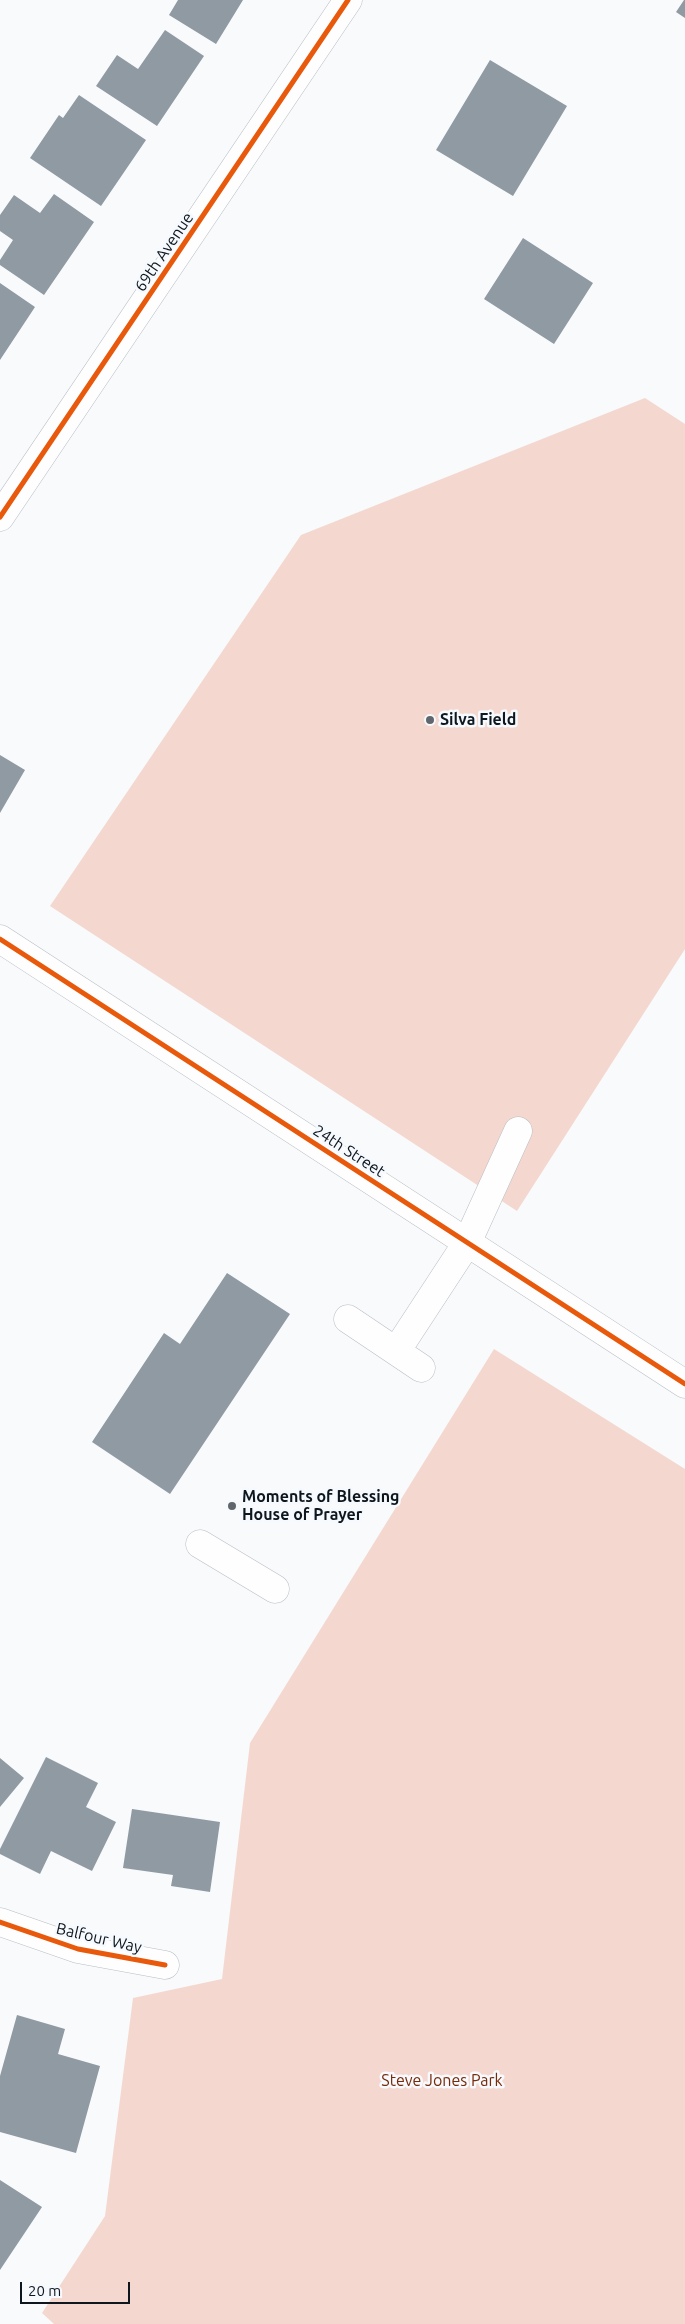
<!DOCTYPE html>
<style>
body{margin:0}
#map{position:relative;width:685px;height:2324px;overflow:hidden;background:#f8fafc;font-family:Ubuntu,sans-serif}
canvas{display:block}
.scale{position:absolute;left:20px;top:2282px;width:110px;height:22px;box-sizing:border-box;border:2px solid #0f171e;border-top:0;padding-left:6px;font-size:15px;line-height:18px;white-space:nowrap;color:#0f171e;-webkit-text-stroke:4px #f6fafe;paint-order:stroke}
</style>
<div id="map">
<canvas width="685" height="2324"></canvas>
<div class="scale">20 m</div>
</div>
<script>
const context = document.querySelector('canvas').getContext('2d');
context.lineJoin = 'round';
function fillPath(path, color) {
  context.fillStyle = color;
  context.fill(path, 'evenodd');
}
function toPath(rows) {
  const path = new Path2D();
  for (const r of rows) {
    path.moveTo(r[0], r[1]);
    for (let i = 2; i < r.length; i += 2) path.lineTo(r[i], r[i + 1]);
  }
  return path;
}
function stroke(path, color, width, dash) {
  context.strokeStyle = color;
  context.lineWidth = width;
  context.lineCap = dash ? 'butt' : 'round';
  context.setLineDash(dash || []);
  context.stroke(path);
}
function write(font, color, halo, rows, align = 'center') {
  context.font = font + ' Ubuntu,sans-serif';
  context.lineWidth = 5;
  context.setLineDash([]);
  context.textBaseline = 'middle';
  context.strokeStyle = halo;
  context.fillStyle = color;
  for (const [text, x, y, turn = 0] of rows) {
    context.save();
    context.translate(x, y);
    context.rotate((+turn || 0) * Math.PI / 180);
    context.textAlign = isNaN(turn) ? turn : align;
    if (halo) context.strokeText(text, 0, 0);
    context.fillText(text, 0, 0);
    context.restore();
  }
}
const green = toPath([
 [645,398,685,424,685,949,517,1211,50,906,301,535],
 [494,1349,685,1469,685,2324,54,2324,42,2313,105,2216,133,1998,222,1979,250,1743]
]);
const building = toPath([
 [178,0,243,0,216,44,169,15],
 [684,0,685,0,685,18,676,12],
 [165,30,204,56,157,126,96,86,117,55,138,69],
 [490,60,567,106,513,196,436,150],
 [79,95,146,140,101,206,30,158,59,115,63,118],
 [54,194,94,222,44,295,0,265,0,260,13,240,0,231,0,215,14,195,40,213],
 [523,238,593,283,554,344,484,299],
 [0,283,35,307,0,360],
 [0,755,25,770,0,813],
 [227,1273,290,1314,170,1494,92,1442,164,1333,180,1344],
 [46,1757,98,1783,86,1807,116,1822,92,1871,51,1851,40,1874,0,1854,0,1849],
 [0,1758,24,1778,0,1807],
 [132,1809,220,1822,210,1892,171,1886,173,1875,123,1868],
 [17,2015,65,2029,58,2054,100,2066,76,2153,0,2132,0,2076],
 [0,2180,42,2207,0,2270]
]);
const minor = toPath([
 [0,517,348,0],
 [0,939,685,1384],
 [348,1319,421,1368],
 [397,1350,467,1243,518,1131],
 [200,1544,275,1589],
 [0,1922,78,1949,165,1965]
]);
const cycleway = toPath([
 [0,517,348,0],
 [0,939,685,1384],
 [0,1922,78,1949,165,1965]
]);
const markers = [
 [430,720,5,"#61666c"],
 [232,1506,5,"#61666c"]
];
const streetNames = [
 ["69th Avenue",164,252,-56],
 ["24th Street",349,1151,33],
 ["Balfour Way",99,1938,13]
];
const poiNames = [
 ["Silva Field",440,720],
 ["Moments of Blessing",242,1497],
 ["House of Prayer",242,1515]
];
const parkNames = [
 ["Steve Jones Park",442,2081]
];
fillPath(green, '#f4d8cf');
fillPath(building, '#909aa3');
stroke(minor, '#b9bec3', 29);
stroke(minor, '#fefeff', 28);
stroke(cycleway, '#e8590c', 5);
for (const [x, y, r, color] of markers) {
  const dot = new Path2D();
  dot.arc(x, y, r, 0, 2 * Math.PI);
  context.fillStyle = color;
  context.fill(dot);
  stroke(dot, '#f6fafe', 2);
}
write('16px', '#0f171e', '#f6fafe', streetNames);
write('bold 16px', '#0f171e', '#f6fafe', poiNames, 'left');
write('16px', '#792906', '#f6fafe', parkNames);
</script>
